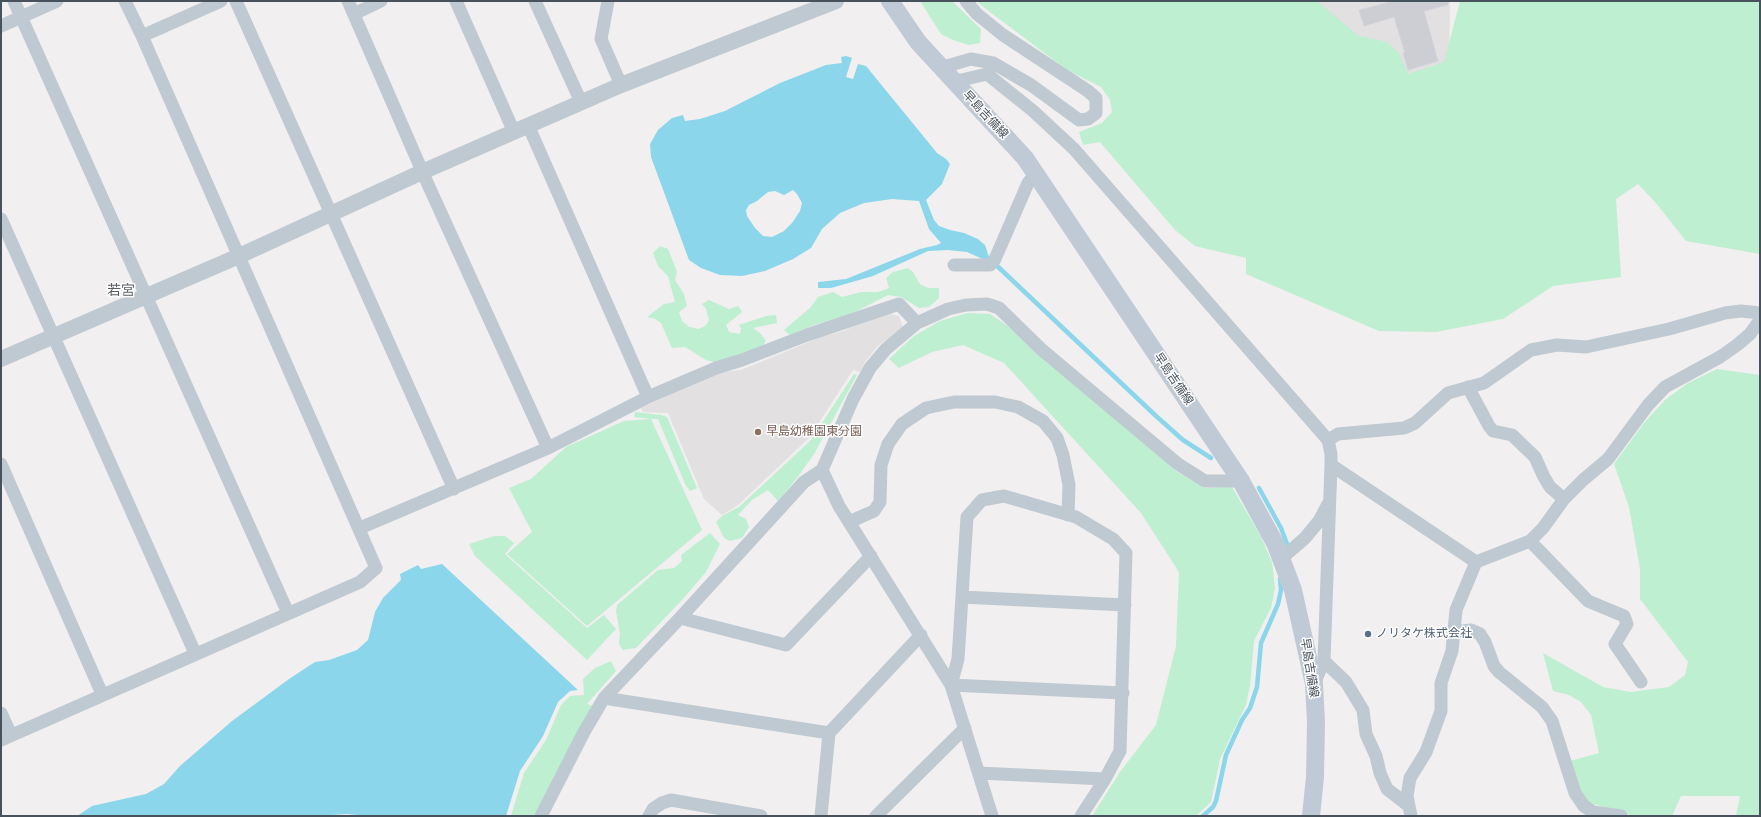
<!DOCTYPE html>
<meta charset="utf-8">
<style>
body{margin:0}
#map{position:relative;width:1761px;height:817px;overflow:hidden;background:#f1efef;font-family:"DejaVu Sans",sans-serif}
canvas{display:block}
.frame{position:absolute;inset:0;border:2px solid #47525c;pointer-events:none}
</style>
<div id="map">
<canvas width="1761" height="817"></canvas>
<div class="frame"></div>
</div>
<script>
const context = document.querySelector('canvas').getContext('2d');
context.lineJoin = 'round';
function fillPath(path, color) {
  context.fillStyle = color;
  context.fill(path, 'evenodd');
}
function toPath(rows) {
  const path = new Path2D();
  for (const r of rows) {
    path.moveTo(r[0], r[1]);
    for (let i = 2; i < r.length; i += 2) path.lineTo(r[i], r[i + 1]);
  }
  return path;
}
function stroke(path, color, width, dash) {
  context.strokeStyle = color;
  context.lineWidth = width;
  context.lineCap = dash ? 'butt' : 'round';
  context.setLineDash(dash || []);
  context.stroke(path);
}
function write(font, color, halo, rows, align = 'center') {
  context.font = font + ' "DejaVu Sans","Noto Sans JP",sans-serif';
  context.lineWidth = 3;
  context.setLineDash([]);
  context.textBaseline = 'middle';
  context.strokeStyle = halo;
  context.fillStyle = color;
  for (const [text, x, y, turn = 0] of rows) {
    context.save();
    context.translate(x, y);
    context.rotate((+turn || 0) * Math.PI / 180);
    context.textAlign = isNaN(turn) ? turn : align;
    if (halo) context.strokeText(text, 0, 0);
    context.fillText(text, 0, 0);
    context.restore();
  }
}
const education = toPath([
 [1286,1,1450,1,1449,70,1406,82],
 [891,314,899,316,903,327,878,346,865,362,860,372,853,370,809,438,737,506,722,515,704,499,668,413,643,412,641,408,719,372,741,370,821,337,843,331,875,317]
]);
const green = toPath([
 [920,1,952,1,981,29,980,43,969,45,953,40,941,34],
 [977,1,1317,1,1359,36,1387,42,1399,53,1408,74,1444,62,1460,1,1760,1,1760,254,1686,241,1656,203,1638,184,1616,199,1621,277,1553,286,1503,319,1436,332,1379,331,1246,274,1246,258,1195,246,1175,230,1100,142,1083,145,1079,132,1102,123,1112,112,1110,100,1101,87,1067,70,982,6],
 [660,246,668,249,677,272,675,280,684,294,687,306,679,312,682,321,689,327,699,329,706,325,709,320,706,309,702,304,709,300,729,309,738,306,742,312,726,325,729,332,740,334,741,328,739,325,766,316,776,315,777,323,753,328,760,333,766,341,760,349,717,363,706,360,685,347,672,348,661,323,655,319,647,317,664,304,675,302,668,276,658,266,653,253],
 [908,268,913,272,920,284,928,288,939,288,939,298,929,307,919,308,901,297,888,295,849,315,814,325,790,335,784,330,810,308,818,297,833,292,842,297,861,292,878,292,889,288,886,278,893,272],
 [968,313,990,314,1015,331,1176,471,1205,488,1232,487,1261,537,1272,562,1275,588,1271,608,1254,641,1250,686,1246,705,1220,759,1211,802,1196,816,1092,816,1120,772,1156,725,1176,646,1179,572,1141,513,1004,363,963,345,932,352,899,368,889,359,914,336,940,321],
 [1717,369,1760,375,1760,816,1736,816,1740,796,1681,796,1672,816,1634,816,1590,803,1579,791,1570,761,1599,753,1591,715,1581,702,1569,695,1553,691,1543,653,1603,687,1631,692,1669,687,1685,675,1688,662,1640,599,1640,569,1629,507,1614,464,1644,423,1665,400,1688,383],
 [854,374,857,375,814,454,797,478,778,501,768,490,752,500,738,515,746,519,749,527,742,538,730,541,724,538,716,522,722,516,739,507,811,440],
 [635,412,661,415,667,417,697,488,690,491,685,484,658,419,651,419,702,530,587,626,507,554,532,532,509,488,531,479,566,447,624,421,651,419,634,417],
 [710,533,720,544,706,572,683,599,636,648,623,650,619,644,620,634,616,611,617,605,658,570,674,568,682,561,681,555],
 [494,536,505,536,514,543,505,554,587,628,604,615,616,629,587,660,475,556,469,544],
 [611,661,616,671,587,704,594,706,560,765,534,816,511,816,524,773,546,740,561,705,570,696,584,695,583,679,595,668]
]);
const water = toPath([
 [846,56,852,58,846,77,853,79,858,64,866,66,937,153,946,159,950,164,942,184,926,200,934,220,939,226,950,230,964,233,978,239,985,245,989,257,985,260,967,252,948,250,928,251,873,276,831,288,818,288,818,282,846,279,920,249,937,245,941,243,929,229,919,201,892,199,864,203,840,213,822,229,811,248,793,259,765,271,742,276,720,275,701,268,689,260,651,157,650,144,658,130,672,118,683,115,685,121,700,119,725,111,780,83,826,65,842,63,841,57],
 [793,190,797,194,802,203,800,211,792,223,784,231,772,237,763,236,755,228,747,216,746,210,749,205,757,201,768,192,775,191,784,195],
 [442,564,578,690,570,691,558,702,543,736,520,771,506,816,368,816,347,814,316,816,77,816,92,806,146,794,164,784,180,766,232,721,289,679,315,662,329,660,357,650,368,640,375,612,383,598,401,580,400,574,418,565,421,569]
]);
const stream = toPath([
 [994,263,1156,416,1183,440,1211,458],
 [1259,488,1281,528,1287,544],
 [1203,816,1213,807,1216,801,1226,755,1242,720,1250,708,1257,687,1261,643,1278,604,1281,590,1280,579]
]);
const building = toPath([
 [1394,1,1448,1,1448,5,1424,11,1438,61,1408,70,1403,53,1405,53,1394,17,1364,26,1359,10,1394,1]
]);
const minor = toPath([
 [14,1,288,613],
 [236,1,454,489],
 [348,1,426,180,548,448],
 [456,1,514,132],
 [535,1,581,102],
 [608,1,601,39,621,85],
 [354,14,381,1],
 [1,26,57,1],
 [142,36,221,1],
 [940,68,971,59,993,63,1031,85,1079,120,1088,119,1096,113,1096,98,1088,91,1003,35,977,14,966,1],
 [953,82,987,74,1032,110,1074,149,1328,440,1331,454,1331,465,1324,661,1314,684],
 [528,125,648,397],
 [1,219,195,653],
 [954,265,990,265,995,259,1028,183,1036,174],
 [1468,387,1489,426,1493,431,1512,435,1535,457,1544,477,1550,487,1564,499],
 [1328,440,1338,434,1404,428,1415,423,1448,393,1484,383,1531,350,1557,345,1586,347,1669,329,1725,313,1741,311,1760,313],
 [1,464,102,694],
 [1331,465,1476,562,1456,610,1452,651,1441,683,1441,711,1426,752,1410,778,1407,796,1411,816],
 [822,470,839,506,951,685,992,816],
 [849,522,874,511,880,502,881,465,888,444,902,424,926,408,954,402,995,402,1018,407,1043,421,1057,438,1063,455,1069,485,1068,515],
 [360,528,548,448,648,397,716,368,742,360,807,335,899,304,917,323],
 [1530,541,1543,528,1564,499,1583,480,1608,459,1648,405,1665,387,1720,357,1737,345,1750,334,1760,320],
 [1282,558,1305,538,1319,521,1328,504],
 [1476,562,1530,541,1588,601,1624,616,1627,624,1615,644,1641,682],
 [962,597,1125,605],
 [680,618,786,645,871,556],
 [1453,632,1471,630,1480,634,1485,642,1494,666,1499,672,1542,707,1552,721,1575,793,1584,806,1593,812,1621,816],
 [1324,661,1346,682,1363,710,1366,734,1376,756,1380,773,1387,789,1409,806],
 [951,685,958,659,967,517,982,500,1004,496,1076,517,1113,539,1126,553,1120,751,1105,779,1081,816],
 [951,685,1123,693],
 [604,698,829,733],
 [1,713,11,735],
 [1,740,360,582,376,568,142,36,125,1],
 [979,773,1105,779],
 [541,816,584,732,604,698,680,618,804,482,822,470,853,399,870,368,886,349,917,323,948,309,966,305,987,304,999,308,1041,349,1178,464,1205,481,1241,481],
 [649,816,653,809,662,803,671,800,761,816],
 [821,816,829,733,921,635],
 [876,816,965,728]
]);
const tertiary = toPath([
 [1,359,239,256,422,172,621,85,836,1]
]);
const secondary = toPath([
 [890,1,918,42,1025,158,1241,481,1276,545,1293,590,1314,684,1316,722,1315,777,1311,816]
]);
const markers = [
 [758,432,4,"#8d6e63"],
 [1368,634,4,"#5c6f8a"]
];
const streetNames = [
 ["早島吉備線",985,115,47],
 ["早島吉備線",1173,379,56],
 ["早島吉備線",1309,668,81]
];
const educationNames = [
 ["早島幼稚園東分園",766,432]
];
const serviceNames = [
 ["ノリタケ株式会社",1376,634]
];
const quarterNames = [
 ["若宮",121,291]
];
fillPath(education, '#e2e0e1');
fillPath(green, '#beefd1');
fillPath(water, '#8bd6eb');
stroke(stream, '#8bd6eb', 4.5);
fillPath(building, '#ccced4');
stroke(building, '#d3d5da', 1);
stroke(minor, '#bfc9d1', 13);
stroke(tertiary, '#bfc9d1', 16);
stroke(secondary, '#c0cad6', 18);
for (const [x, y, r, color] of markers) {
  const dot = new Path2D();
  dot.arc(x, y, r, 0, 2 * Math.PI);
  context.fillStyle = color;
  context.fill(dot);
  stroke(dot, '#fff', 1.5);
}
write('12px', '#47525c', '#fff', streetNames);
write('12px', '#785e54', '#fff', educationNames, 'left');
write('12px', '#4e5e75', '#fff', serviceNames, 'left');
write('14px', '#5b5f64', '#fff', quarterNames);
</script>
